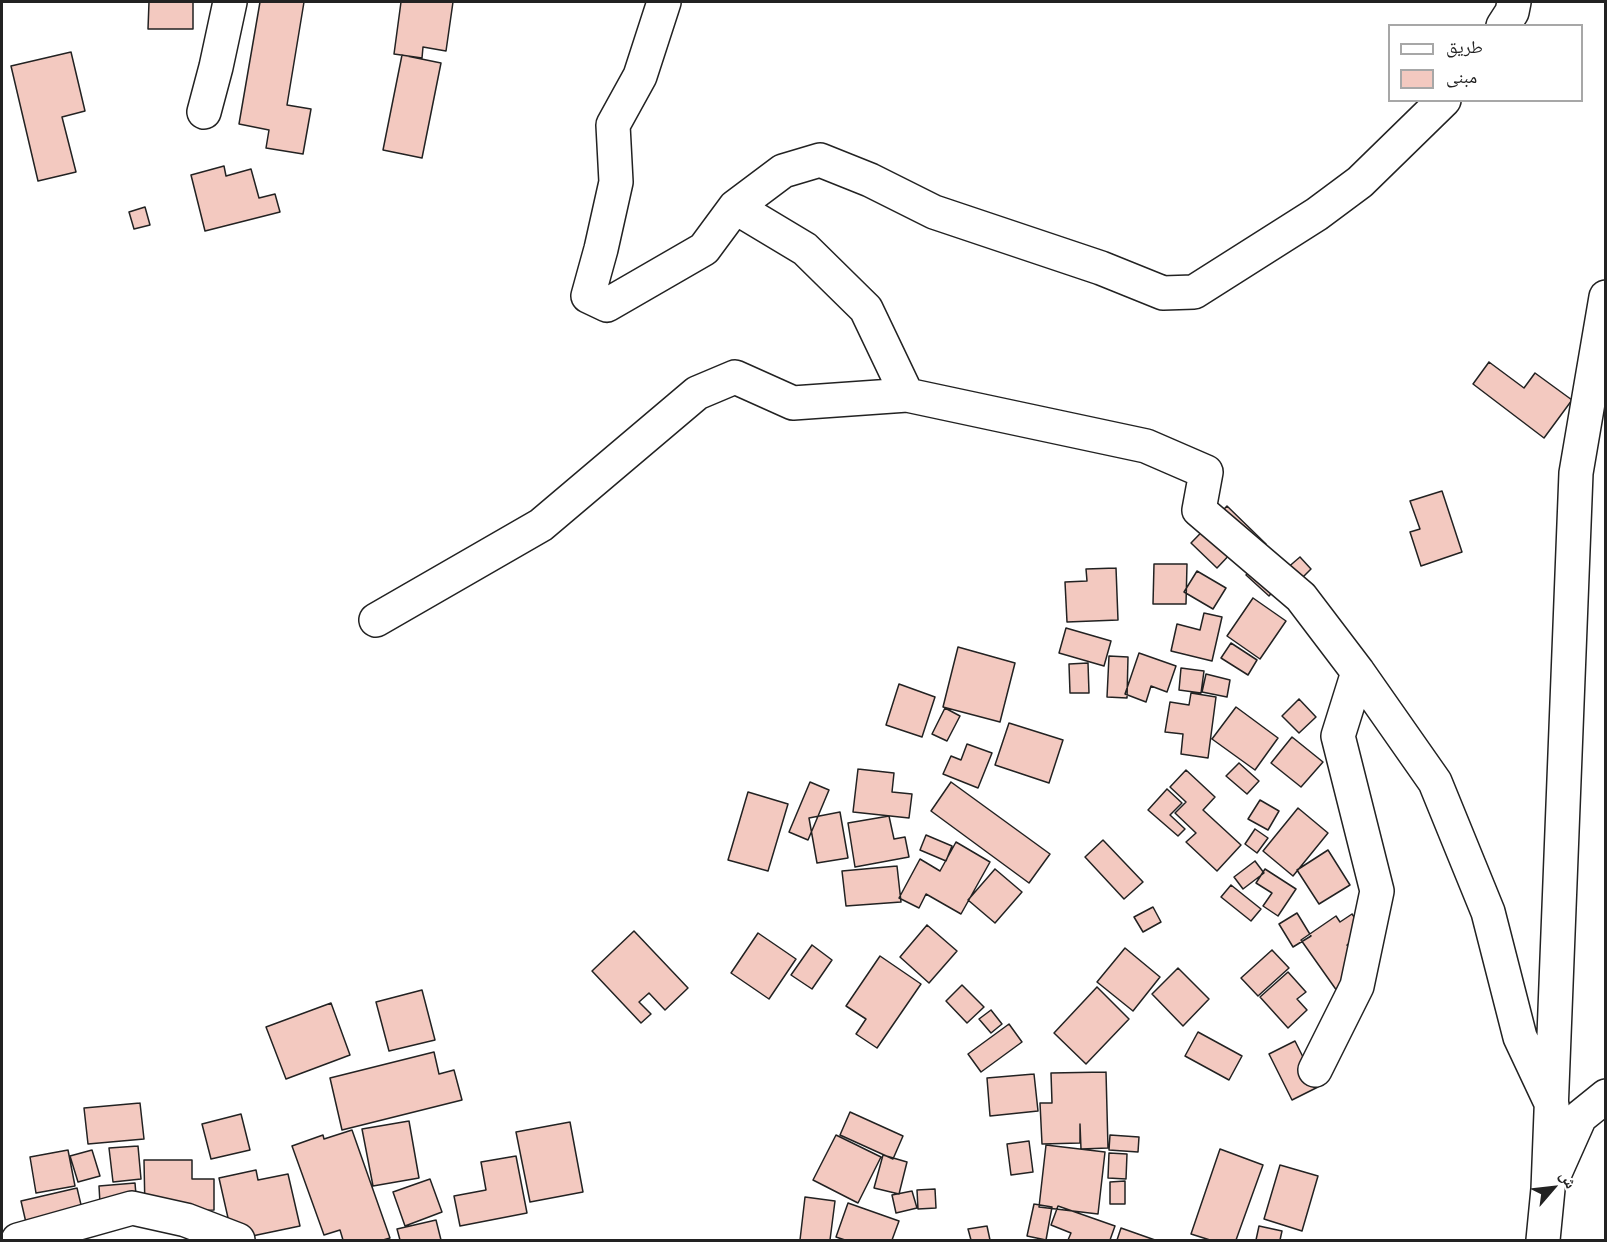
<!DOCTYPE html>
<meta charset="utf-8">
<style>
body{margin:0}
#map{position:relative;width:1607px;height:1242px;overflow:hidden;background:#fff;font-family:"Asap Condensed","Noto Naskh Arabic",sans-serif}
canvas{display:block}
.frame{position:absolute;inset:0;border:3px solid #222;pointer-events:none}
.legend{position:absolute;left:1388px;top:24px;width:195px;height:78px;box-sizing:border-box;background:#fff;border:2px solid #a7a7a7;margin:0;padding:8px 10px;list-style:none;font-size:18px;color:#222}
.legend li{display:flex;align-items:center;gap:12px;height:30px}
.legend b{width:30px;border:2px solid #a7a7a7}
.north{position:absolute;left:1523px;top:1158px;width:60px;height:60px;-webkit-text-stroke:4px #fff;paint-order:stroke;rotate:62deg;font-size:16px;font-weight:700;line-height:24px;text-align:center;color:#222}
.north::after{content:'';display:block;margin:auto;width:21px;height:27px;background:#222;clip-path:polygon(50% 0,100% 100%,50% 72%,0 100%)}
</style>
<div id="map">
<canvas width="1607" height="1242"></canvas>
<div class="frame"></div>
<ul class="legend">
<li><b style="height:8px;background:#fff"></b>طريق</li>
<li><b style="height:16px;background:#f3c9c0"></b>مبنى</li>
</ul>
<div class="north">ش</div>
</div>
<script>
const context = document.querySelector('canvas').getContext('2d');
context.lineJoin = 'round';
function fillPath(path, color) {
  context.fillStyle = color;
  context.fill(path, 'evenodd');
}
function toPath(rows) {
  const path = new Path2D();
  for (const r of rows) {
    path.moveTo(r[0], r[1]);
    for (let i = 2; i < r.length; i += 2) path.lineTo(r[i], r[i + 1]);
  }
  return path;
}
function stroke(path, color, width, dash) {
  context.strokeStyle = color;
  context.lineWidth = width;
  context.lineCap = dash ? 'butt' : 'round';
  context.setLineDash(dash || []);
  context.stroke(path);
}
const building = toPath([
 [149,2,193,2,193,29,148,29,149,2],
 [260,2,304,2,287,105,311,109,303,154,266,148,269,130,239,124,260,2],
 [401,2,453,2,446,51,423,47,422,58,394,54,401,2],
 [71,52,85,111,62,117,76,172,38,181,11,66,71,52],
 [402,55,441,63,422,158,383,150,402,55],
 [224,166,226,176,251,169,259,198,275,194,280,212,205,231,191,175,224,166],
 [145,207,150,225,134,229,129,212,145,207],
 [1489,362,1524,388,1535,373,1572,400,1544,438,1473,384,1489,362],
 [1442,491,1462,552,1421,566,1410,532,1420,529,1410,501,1442,491],
 [1227,506,1266,544,1247,563,1234,550,1217,568,1191,543,1227,506],
 [1300,557,1311,569,1298,582,1286,569,1300,557],
 [1258,561,1281,582,1269,596,1246,575,1258,561],
 [1154,564,1187,564,1186,604,1153,604,1154,564],
 [1116,568,1118,620,1067,622,1065,582,1087,581,1086,569,1116,568],
 [1197,571,1226,588,1213,609,1184,592,1197,571],
 [1253,598,1286,621,1260,659,1227,636,1253,598],
 [1204,613,1222,617,1212,661,1171,651,1177,624,1200,630,1204,613],
 [1066,628,1111,641,1104,666,1059,653,1066,628],
 [1231,643,1257,660,1248,675,1221,658,1231,643],
 [958,647,1015,663,1000,722,943,707,958,647],
 [1139,653,1176,666,1167,692,1151,686,1146,702,1125,694,1139,653],
 [1109,656,1128,657,1127,698,1107,697,1109,656],
 [1088,663,1089,693,1070,693,1069,664,1088,663],
 [1181,668,1204,671,1201,693,1179,690,1181,668],
 [1206,674,1230,680,1227,697,1202,692,1206,674],
 [899,684,935,697,922,737,886,725,899,684],
 [1191,693,1216,697,1208,758,1181,754,1183,734,1165,732,1170,702,1189,705,1191,693],
 [1299,699,1316,717,1299,733,1282,716,1299,699],
 [1236,707,1278,738,1255,770,1212,739,1236,707],
 [945,708,960,716,947,741,932,734,945,708],
 [1009,723,1063,740,1049,783,995,765,1009,723],
 [1292,737,1323,762,1301,787,1271,763,1292,737],
 [967,744,992,753,978,788,943,774,951,756,961,760,967,744],
 [1239,763,1259,781,1247,794,1226,776,1239,763],
 [858,769,894,773,892,792,912,794,909,818,853,812,858,769],
 [1186,770,1215,797,1203,810,1241,845,1217,871,1186,842,1196,833,1175,813,1186,802,1170,787,1186,770],
 [810,782,829,790,808,840,789,832,810,782],
 [951,782,1050,854,1029,883,931,811,951,782],
 [1167,789,1182,803,1170,815,1185,829,1178,836,1148,810,1167,789],
 [748,792,788,804,768,871,728,860,748,792],
 [1260,800,1279,811,1268,830,1248,819,1260,800],
 [1298,808,1328,833,1293,876,1263,851,1298,808],
 [840,812,848,858,817,863,809,818,840,812],
 [889,816,894,839,905,837,909,857,855,867,848,823,889,816],
 [1255,829,1268,838,1257,853,1245,844,1255,829],
 [926,835,952,846,946,861,920,850,926,835],
 [1103,840,1143,882,1124,899,1085,857,1103,840],
 [956,842,990,862,961,914,926,894,919,908,899,898,920,859,940,871,956,842],
 [1328,850,1350,885,1319,904,1297,870,1328,850],
 [1255,861,1264,873,1243,889,1234,877,1255,861],
 [897,866,901,902,846,906,842,871,897,866],
 [995,869,1022,892,995,923,968,900,995,869],
 [1265,869,1296,889,1278,916,1263,906,1272,893,1256,883,1265,869],
 [1231,885,1261,909,1251,921,1221,897,1231,885],
 [1153,907,1161,922,1143,932,1134,917,1153,907],
 [1297,913,1311,936,1293,947,1279,924,1297,913],
 [1352,914,1365,932,1347,945,1370,978,1342,998,1301,940,1336,916,1340,922,1352,914],
 [927,925,957,951,929,983,900,957,927,925],
 [634,931,688,988,665,1010,649,993,639,1002,651,1014,641,1023,592,971,634,931],
 [758,933,796,959,769,999,731,973,758,933],
 [812,945,832,960,812,989,791,975,812,945],
 [1125,948,1160,977,1133,1011,1097,982,1125,948],
 [1272,950,1289,968,1258,996,1241,978,1272,950],
 [880,956,921,984,877,1048,856,1034,866,1019,846,1006,880,956],
 [1178,968,1209,999,1183,1026,1152,994,1178,968],
 [1288,972,1306,992,1297,999,1307,1010,1288,1028,1260,997,1288,972],
 [962,985,984,1007,967,1023,946,1001,962,985],
 [1097,987,1129,1019,1086,1064,1054,1033,1097,987],
 [422,990,435,1040,389,1051,376,1002,422,990],
 [331,1003,350,1055,286,1079,266,1027,331,1003],
 [991,1010,1002,1024,991,1033,979,1019,991,1010],
 [1009,1024,1022,1042,981,1072,968,1054,1009,1024],
 [1198,1032,1242,1056,1229,1080,1185,1056,1198,1032],
 [1295,1041,1318,1087,1292,1100,1269,1054,1295,1041],
 [434,1052,439,1074,454,1070,462,1100,342,1130,330,1078,434,1052],
 [1106,1072,1108,1148,1081,1149,1080,1124,1080,1143,1042,1144,1040,1103,1052,1103,1051,1073,1106,1072],
 [1034,1074,1038,1111,990,1116,987,1078,1034,1074],
 [140,1103,144,1139,88,1144,84,1108,140,1103],
 [850,1112,903,1136,893,1159,840,1135,850,1112],
 [241,1114,250,1150,211,1159,202,1124,241,1114],
 [409,1121,419,1178,373,1186,362,1129,409,1121],
 [570,1122,583,1192,530,1202,516,1132,570,1122],
 [352,1130,390,1238,383,1240,343,1240,340,1230,324,1235,292,1146,323,1135,324,1139,352,1130],
 [836,1135,881,1157,858,1203,813,1180,836,1135],
 [1110,1135,1139,1137,1138,1152,1109,1150,1110,1135],
 [1029,1141,1033,1172,1011,1175,1007,1144,1029,1141],
 [1046,1145,1105,1152,1098,1214,1039,1207,1046,1145],
 [138,1146,141,1179,113,1182,109,1148,138,1146],
 [1220,1149,1263,1165,1236,1240,1210,1240,1191,1234,1220,1149],
 [68,1150,75,1186,36,1193,30,1157,68,1150],
 [92,1150,100,1176,78,1182,70,1156,92,1150],
 [1109,1153,1127,1154,1126,1179,1108,1178,1109,1153],
 [883,1155,907,1162,899,1194,874,1188,883,1155],
 [516,1156,527,1213,460,1226,454,1196,486,1190,481,1162,516,1156],
 [144,1160,192,1160,192,1179,214,1179,214,1210,145,1211,144,1160],
 [1280,1165,1318,1176,1302,1231,1264,1219,1280,1165],
 [256,1170,258,1180,288,1174,300,1226,233,1240,219,1178,256,1170],
 [430,1179,442,1212,405,1226,393,1192,430,1179],
 [1125,1181,1125,1204,1110,1204,1110,1182,1125,1181],
 [135,1183,138,1219,101,1221,99,1186,135,1183],
 [77,1188,88,1234,30,1240,21,1201,77,1188],
 [935,1189,936,1208,918,1209,917,1190,935,1189],
 [912,1191,917,1208,896,1213,892,1195,912,1191],
 [805,1197,835,1201,830,1240,800,1240,805,1197],
 [848,1203,899,1221,892,1240,845,1240,836,1237,848,1203],
 [1034,1204,1052,1207,1046,1240,1027,1236,1034,1204],
 [1058,1206,1115,1226,1110,1240,1068,1240,1071,1233,1051,1225,1058,1206],
 [436,1220,441,1240,400,1240,397,1229,436,1220],
 [987,1226,990,1240,971,1240,968,1229,987,1226],
 [1259,1226,1282,1231,1280,1240,1256,1240,1259,1226],
 [1121,1228,1155,1240,1117,1240,1121,1228]
]);
const minor = toPath([
 [664,2,640,76,613,125,616,182,601,249,588,296,607,305,704,249,735,207,783,171,820,160,870,180,934,212,1101,268,1163,293,1194,292,1317,214,1360,182,1444,100],
 [1503,26,1512,12,1514,2],
 [204,112,216,67,230,2],
 [735,207,805,249,866,309,907,395],
 [376,620,541,525,697,393,735,377,793,403,907,395,1146,446,1206,472,1199,510,1301,597,1358,672,1435,782,1488,912,1520,1037,1552,1105],
 [1315,1070,1357,986,1377,891,1338,736,1358,672],
 [1555,1173,1580,1117,1606,1096],
 [18,1240,132,1208,186,1220,238,1240],
 [1543,1240,1548,1189,1576,473,1606,297]
]);
fillPath(building, '#f3c9c0');
stroke(building, '#222', 1.5);
stroke(minor, '#222', 36);
stroke(minor, '#fff', 33);
</script>
